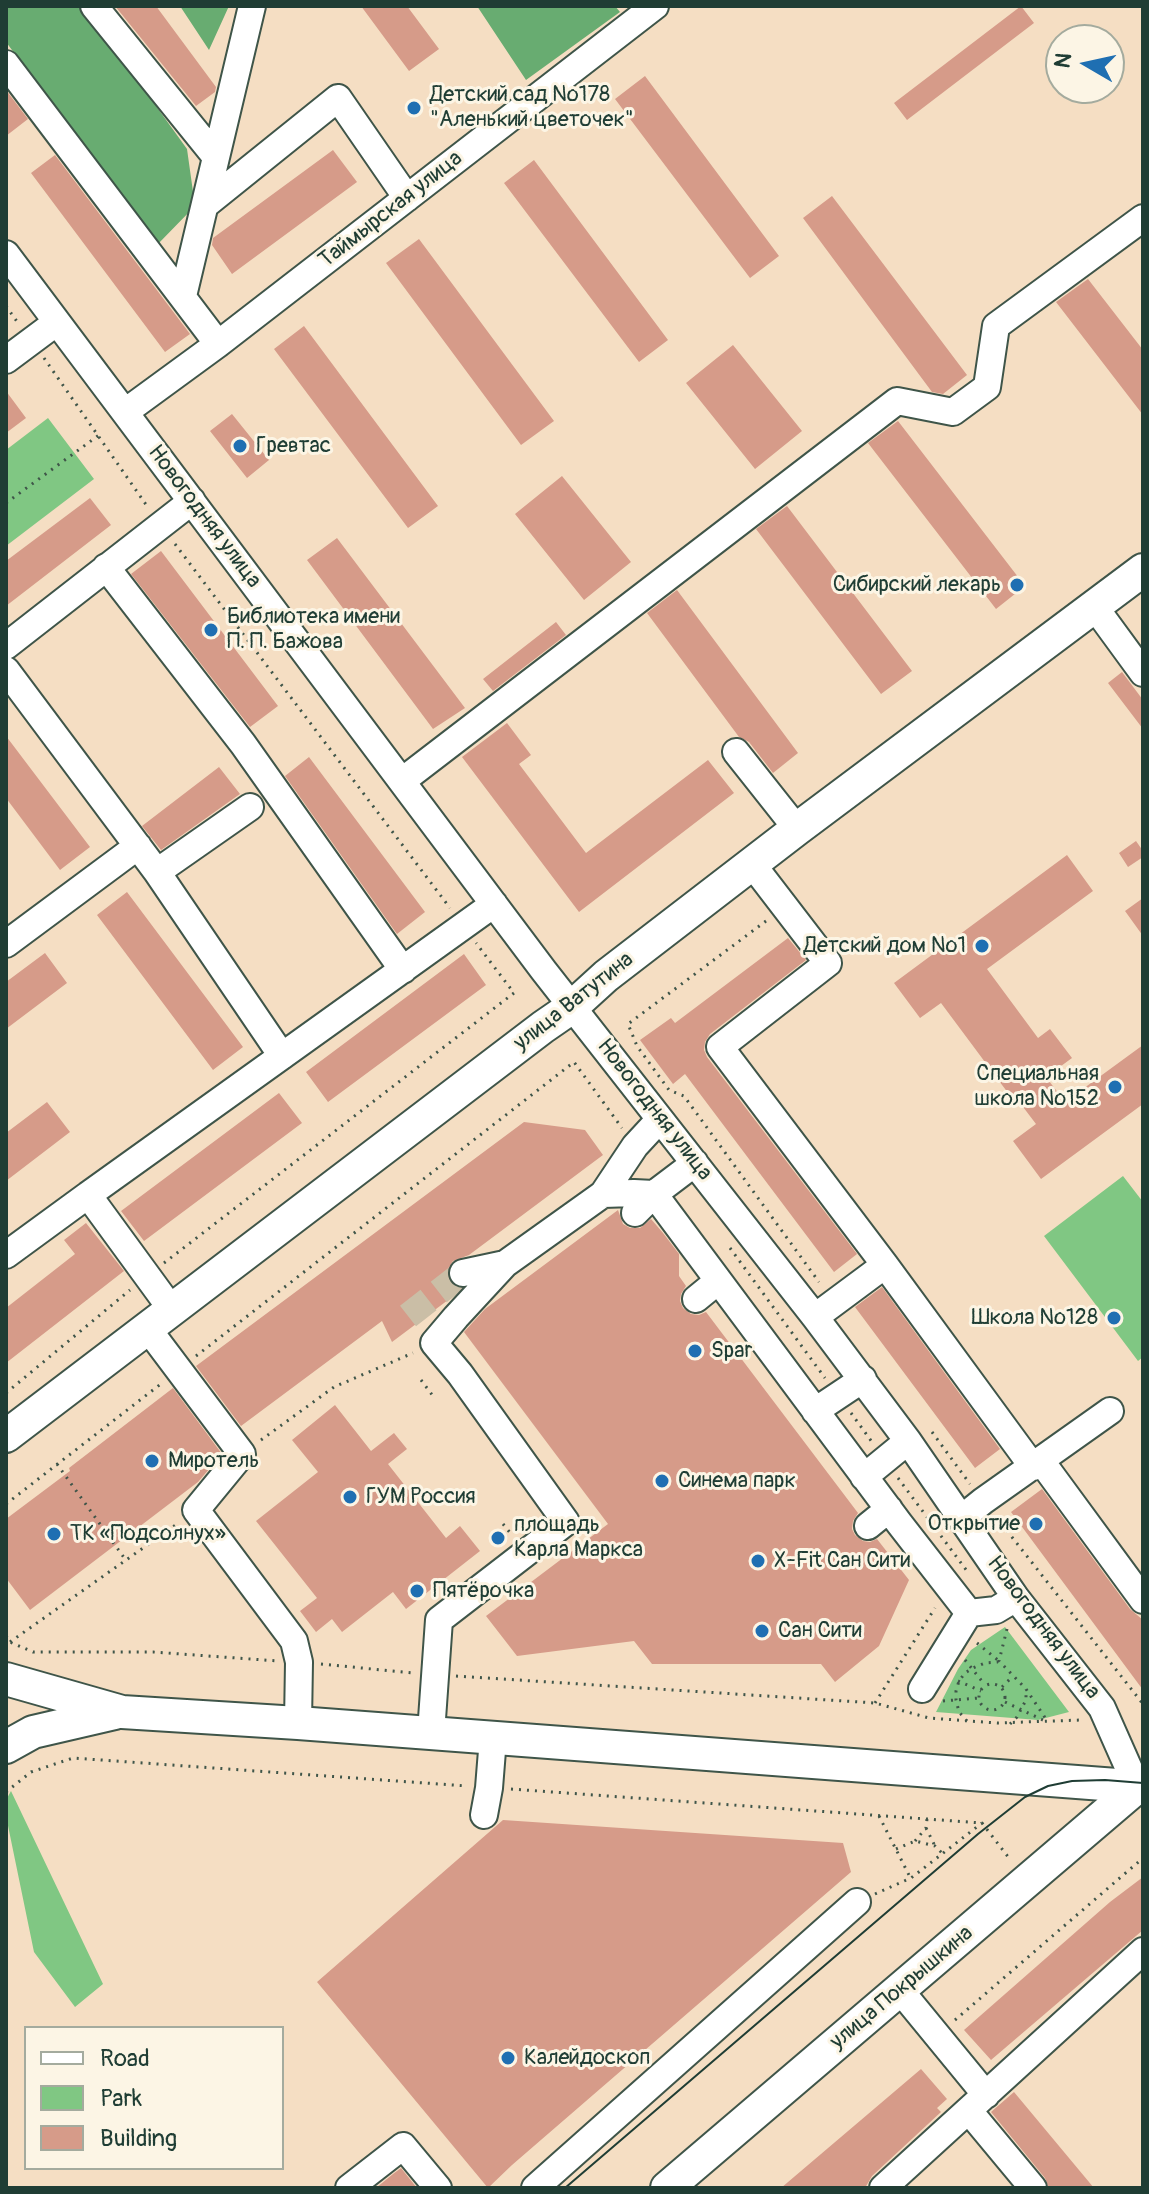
<!DOCTYPE html>
<meta charset="utf-8">
<style>
body{margin:0}
#map{position:relative;width:1149px;height:2194px;overflow:hidden;background:#f5dec3;font-family:Pangolin,sans-serif}
canvas{display:block}
.frame{position:absolute;inset:0;border:8px solid #1f3d34;pointer-events:none}
.legend{position:absolute;left:24px;top:2026px;width:260px;height:144px;box-sizing:border-box;background:#fcf5e5;border:2px solid #a4ab9e;margin:0;padding:10px 14px;list-style:none;font-size:24px;color:#1f3d34}
.legend li{display:flex;align-items:center;gap:16px;height:40px}
.legend b{width:40px;border:2px solid #a4ab9e}
.north{position:absolute;left:1045px;top:24px;width:80px;height:80px;box-sizing:border-box;background:#fcf5e5;border:2px solid #a4ab9e;border-radius:50%;rotate:279deg;font-size:22px;font-weight:700;line-height:32px;text-align:center;color:#1f3d34}
.north::after{content:'';display:block;margin:auto;width:28px;height:36px;background:#1f6fb2;clip-path:polygon(50% 0,100% 100%,50% 72%,0 100%)}
</style>
<div id="map">
<canvas width="1149" height="2194"></canvas>
<div class="frame"></div>
<ul class="legend">
<li><b style="height:10px;background:#fff"></b>Road</li>
<li><b style="height:22px;background:#80c783"></b>Park</li>
<li><b style="height:22px;background:#d69b89"></b>Building</li>
</ul>
<div class="north">N</div>
</div>
<script>
const context = document.querySelector('canvas').getContext('2d');
context.lineJoin = 'round';
function fillPath(path, color) {
  context.fillStyle = color;
  context.fill(path, 'evenodd');
}
function toPath(rows) {
  const path = new Path2D();
  for (const r of rows) {
    if (r.length === 3) {
      path.moveTo(r[0] + r[2], r[1]);
      path.arc(r[0], r[1], r[2], 0, 2 * Math.PI);
      continue;
    }
    path.moveTo(r[0], r[1]);
    for (let i = 2; i < r.length; i += 2) path.lineTo(r[i], r[i + 1]);
  }
  return path;
}
function stroke(path, color, width, dash) {
  context.strokeStyle = color;
  context.lineWidth = width;
  context.lineCap = dash ? 'butt' : 'round';
  context.setLineDash(dash || []);
  context.stroke(path);
}
function write(font, color, halo, rows, align = 'center') {
  context.font = font + ' Pangolin,sans-serif';
  context.lineWidth = 6;
  context.setLineDash([]);
  context.textBaseline = 'middle';
  context.strokeStyle = halo;
  context.fillStyle = color;
  for (const [text, x, y, turn = 0] of rows) {
    context.save();
    context.translate(x, y);
    context.rotate((+turn || 0) * Math.PI / 180);
    context.textAlign = isNaN(turn) ? turn : align;
    if (halo) context.strokeText(text, 0, 0);
    context.fillText(text, 0, 0);
    context.restore();
  }
}
const green = toPath([
 [48,418,94,479,6,546,6,450],
 [1123,1176,1143,1202,1143,1357,1138,1361,1044,1236],
 [1005,1627,1069,1712,1038,1720,936,1712,958,1669,971,1650],
 [11,1791,103,1984,75,2007,34,1952,6,1816,6,1800]
]);
const forest = toPath([
 [6,6,84,6,187,149,195,206,157,245,6,42],
 [180,6,229,6,209,50],
 [477,6,615,6,620,12,526,80]
]);
const building = toPath([
 [115,6,156,6,216,87,215,92,196,106],
 [361,6,407,6,439,49,409,71],
 [1021,6,1034,23,907,120,894,103],
 [645,76,779,256,750,278,615,99],
 [6,90,28,119,6,136],
 [333,150,357,182,232,274,212,245,213,238],
 [55,155,190,334,165,352,31,173],
 [534,160,668,340,639,362,504,183],
 [832,196,967,375,943,394,932,392,803,218],
 [419,239,554,421,521,445,386,263],
 [1088,279,1143,350,1143,415,1056,302],
 [304,326,438,506,408,528,274,349],
 [733,345,802,431,755,469,686,383],
 [6,391,26,418,6,433],
 [232,414,269,460,247,478,210,431],
 [898,421,1025,586,996,609,868,443],
 [562,476,631,562,584,600,515,514],
 [90,498,111,525,6,606,6,561],
 [787,506,912,671,881,694,756,529],
 [337,538,465,708,433,729,307,560],
 [161,551,278,706,250,727,131,574],
 [677,590,798,753,773,773,749,742,739,737,647,613],
 [556,622,566,635,493,691,483,679],
 [1122,672,1143,700,1143,729,1108,683],
 [507,723,531,755,519,764,586,853,708,760,734,793,579,912,462,757],
 [6,736,90,847,60,870,6,798],
 [309,757,425,912,397,934,285,776],
 [219,767,240,794,161,850,142,826],
 [1136,841,1143,851,1143,857,1128,867,1119,853],
 [1067,855,1093,891,987,969,1038,1038,1050,1029,1072,1058,1046,1077,1065,1102,1143,1045,1143,1104,1041,1179,1013,1141,1036,1124,1017,1099,1014,1101,941,1003,920,1018,894,983],
 [127,892,243,1047,213,1070,97,915],
 [1143,898,1143,936,1125,911],
 [788,938,806,960,710,1034,705,1042,704,1050,707,1057,857,1254,834,1272,685,1074,673,1084,640,1040,671,1018,675,1023],
 [45,953,67,983,6,1029,6,982],
 [464,954,486,985,328,1102,306,1072],
 [279,1093,302,1123,144,1241,121,1211],
 [47,1102,70,1132,6,1181,6,1133],
 [524,1122,585,1130,603,1155,469,1255,453,1261,448,1269,448,1277,452,1284,461,1288,452,1297,392,1342,382,1321,241,1426,196,1366],
 [618,1210,623,1224,630,1228,640,1228,651,1219,663,1233,679,1254,679,1276,686,1286,681,1294,680,1301,683,1308,691,1314,699,1315,706,1312,858,1513,853,1521,852,1529,855,1535,863,1541,870,1542,877,1539,909,1580,879,1646,835,1682,821,1664,652,1664,634,1641,517,1656,486,1616,608,1524,464,1332,485,1309],
 [86,1223,124,1271,6,1363,6,1308,75,1254,64,1240],
 [882,1287,1000,1449,975,1468,855,1307],
 [173,1388,222,1454,198,1482,30,1610,6,1578,6,1519,70,1471,69,1468],
 [335,1405,371,1451,394,1433,407,1449,388,1464,446,1538,460,1526,480,1551,406,1609,393,1592,342,1632,332,1619,316,1632,300,1611,317,1598,256,1521,318,1472,292,1440],
 [1042,1489,1130,1609,1143,1620,1143,1690,1011,1512],
 [503,1820,843,1843,851,1872,512,2165,488,2188,317,1982],
 [1143,1877,1143,1930,991,2060,964,2030,1110,1902],
 [921,2069,947,2099,937,2108,941,2112,872,2176,865,2188,781,2188],
 [1014,2092,1094,2188,1049,2188,1045,2178,991,2112],
 [401,2168,417,2188,376,2188,393,2174]
]);
const minorTunnel = toPath([
 [408,1316,463,1273]
]);
const path = toPath([
 [6,306,18,323],
 [44,358,147,506],
 [6,503,99,435],
 [175,544,450,908],
 [766,921,628,1024,637,1046,669,1090,684,1096,819,1282],
 [730,1248,825,1378],
 [164,1263,514,993,476,943],
 [196,1356,574,1062,622,1128],
 [421,1380,433,1396],
 [6,1393,130,1290],
 [851,1413,872,1442],
 [932,1432,970,1484],
 [261,1440,334,1387,413,1353],
 [57,1464,125,1559],
 [898,1478,967,1571],
 [6,1504,162,1383],
 [997,1518,1143,1704],
 [503,1524,511,1534],
 [1007,1629,999,1661,1026,1689,1048,1722],
 [6,1636,10,1642,33,1652,153,1652,278,1661],
 [10,1642,177,1524],
 [977,1643,999,1661],
 [965,1660,985,1685],
 [321,1664,413,1673],
 [456,1676,875,1703,929,1718,997,1723,1081,1720],
 [958,1681,981,1691],
 [992,1697,13],
 [1002,1687,1013,1676],
 [943,1701,979,1698],
 [1005,1702,1045,1721],
 [875,1703,935,1608],
 [967,1721,959,1712,956,1700,956,1691,959,1681,965,1673,973,1668,985,1663,998,1662],
 [1010,1724,1017,1717,1026,1700,1026,1689],
 [511,1789,982,1823,1009,1858],
 [6,1792,31,1772,73,1758,467,1786],
 [879,1816,910,1877],
 [926,1828,935,1846],
 [915,1841,926,1828,927,1819],
 [896,1849,915,1841,935,1846,942,1853],
 [875,1894,911,1878,982,1823],
 [955,2020,1143,1858]
]);
const minor = toPath([
 [94,6,216,157],
 [6,64,218,344],
 [205,205,338,98,407,198],
 [6,254,544,971,815,1317,908,1441,1016,1598,1102,1708,1137,1787],
 [183,296,252,6],
 [6,360,57,322],
 [125,412,218,344,655,6],
 [106,567,243,744,403,970],
 [1094,606,1143,673],
 [6,646,192,501],
 [6,670,157,872,282,1056],
 [736,752,797,829],
 [402,781,897,401,953,412,987,387,996,326,1143,218],
 [752,864,828,963,720,1047,885,1265,1033,1467],
 [157,872,250,807],
 [6,944,138,846],
 [603,1194,634,1193,654,1194,899,1523,969,1613,996,1610,1016,1598],
 [635,1213,654,1194,695,1163],
 [6,1255,88,1195],
 [463,1273,505,1264],
 [696,1299,718,1281],
 [172,1310,88,1195,494,904],
 [815,1317,885,1265],
 [148,1329,242,1454,196,1510,294,1641,299,1662,298,1723],
 [815,1411,863,1379],
 [1041,1461,1143,1600],
 [864,1477,908,1441],
 [962,1518,983,1501,1110,1411],
 [868,1526,889,1509],
 [922,1689,969,1613],
 [431,1733,439,1620,566,1522,460,1374,434,1343,456,1317,505,1264,603,1194,635,1146,660,1119],
 [484,1815,489,1788,493,1738],
 [899,1989,986,2095],
 [969,2111,1033,2188],
 [349,2188,403,2146,438,2188],
 [535,2188,857,1902],
 [883,2188,1143,1951]
]);
const major = toPath([
 [6,1436,543,1027,572,1007,606,976,797,829,1143,570],
 [6,1679,122,1712,298,1723,1143,1787],
 [6,1747,33,1732,115,1713],
 [667,2188,1137,1787]
]);
const tram = toPath([
 [565,2188,978,1834,1025,1797,1048,1786,1072,1781,1105,1780,1143,1783]
]);
const markers = [
 [414,108,8,"#1f6fb2"],
 [240,446,8,"#1f6fb2"],
 [1017,585,8,"#1f6fb2"],
 [211,630,8,"#1f6fb2"],
 [982,946,8,"#1f6fb2"],
 [1115,1087,8,"#1f6fb2"],
 [1114,1318,8,"#1f6fb2"],
 [695,1351,8,"#1f6fb2"],
 [152,1461,8,"#1f6fb2"],
 [662,1481,8,"#1f6fb2"],
 [350,1497,8,"#1f6fb2"],
 [1036,1524,8,"#1f6fb2"],
 [54,1534,8,"#1f6fb2"],
 [498,1538,8,"#1f6fb2"],
 [758,1561,8,"#1f6fb2"],
 [417,1591,8,"#1f6fb2"],
 [762,1631,8,"#1f6fb2"],
 [508,2058,8,"#1f6fb2"]
];
const poiNames = [
 ["Детский сад №178",430,95],
 ["\"Аленький цветочек\"",430,120],
 ["Гревтас",256,446],
 ["Сибирский лекарь",1001,585,"right"],
 ["Библиотека имени",227,617],
 ["П. П. Бажова",227,642],
 ["Детский дом №1",966,946,"right"],
 ["Специальная",1099,1074,"right"],
 ["школа №152",1099,1099,"right"],
 ["Школа №128",1098,1318,"right"],
 ["Spar",711,1351],
 ["Миротель",168,1461],
 ["Синема парк",678,1481],
 ["ГУМ Россия",366,1497],
 ["Открытие",1020,1524,"right"],
 ["площадь",514,1525],
 ["Карла Маркса",514,1550],
 ["ТК «Подсолнух»",70,1534],
 ["X-Fit Сан Сити",774,1561],
 ["Пятёрочка",433,1591],
 ["Сан Сити",778,1631],
 ["Калейдоскоп",524,2058]
];
const streetNames = [
 ["Таймырская улица",391,210,-38],
 ["Новогодняя улица",204,517,53],
 ["улица Ватутина",574,1002,-38],
 ["Новогодняя улица",654,1110,52],
 ["Новогодняя улица",1043,1628,53],
 ["улица Покрышкина",902,1988,-40]
];
fillPath(green, '#80c783');
fillPath(forest, '#68ac71');
fillPath(building, '#d69b89');
stroke(minorTunnel, '#cabea6', 26, [26, 13]);
stroke(minor, '#3f5549', 30);
stroke(major, '#3f5549', 36);
stroke(path, '#3f5549', 3, [2, 6]);
stroke(minor, '#fff', 26);
stroke(major, '#fff', 32);
stroke(tram, '#1f3d34', 2);
for (const [x, y, r, color] of markers) {
  const dot = new Path2D();
  dot.arc(x, y, r, 0, 2 * Math.PI);
  context.fillStyle = color;
  context.fill(dot);
  stroke(dot, '#fcf5e5', 3);
}
write('22px', '#1f3d34', '#fcf5e5', poiNames, 'left');
write('22px', '#1f3d34', '#fcf5e5', streetNames);
</script>
